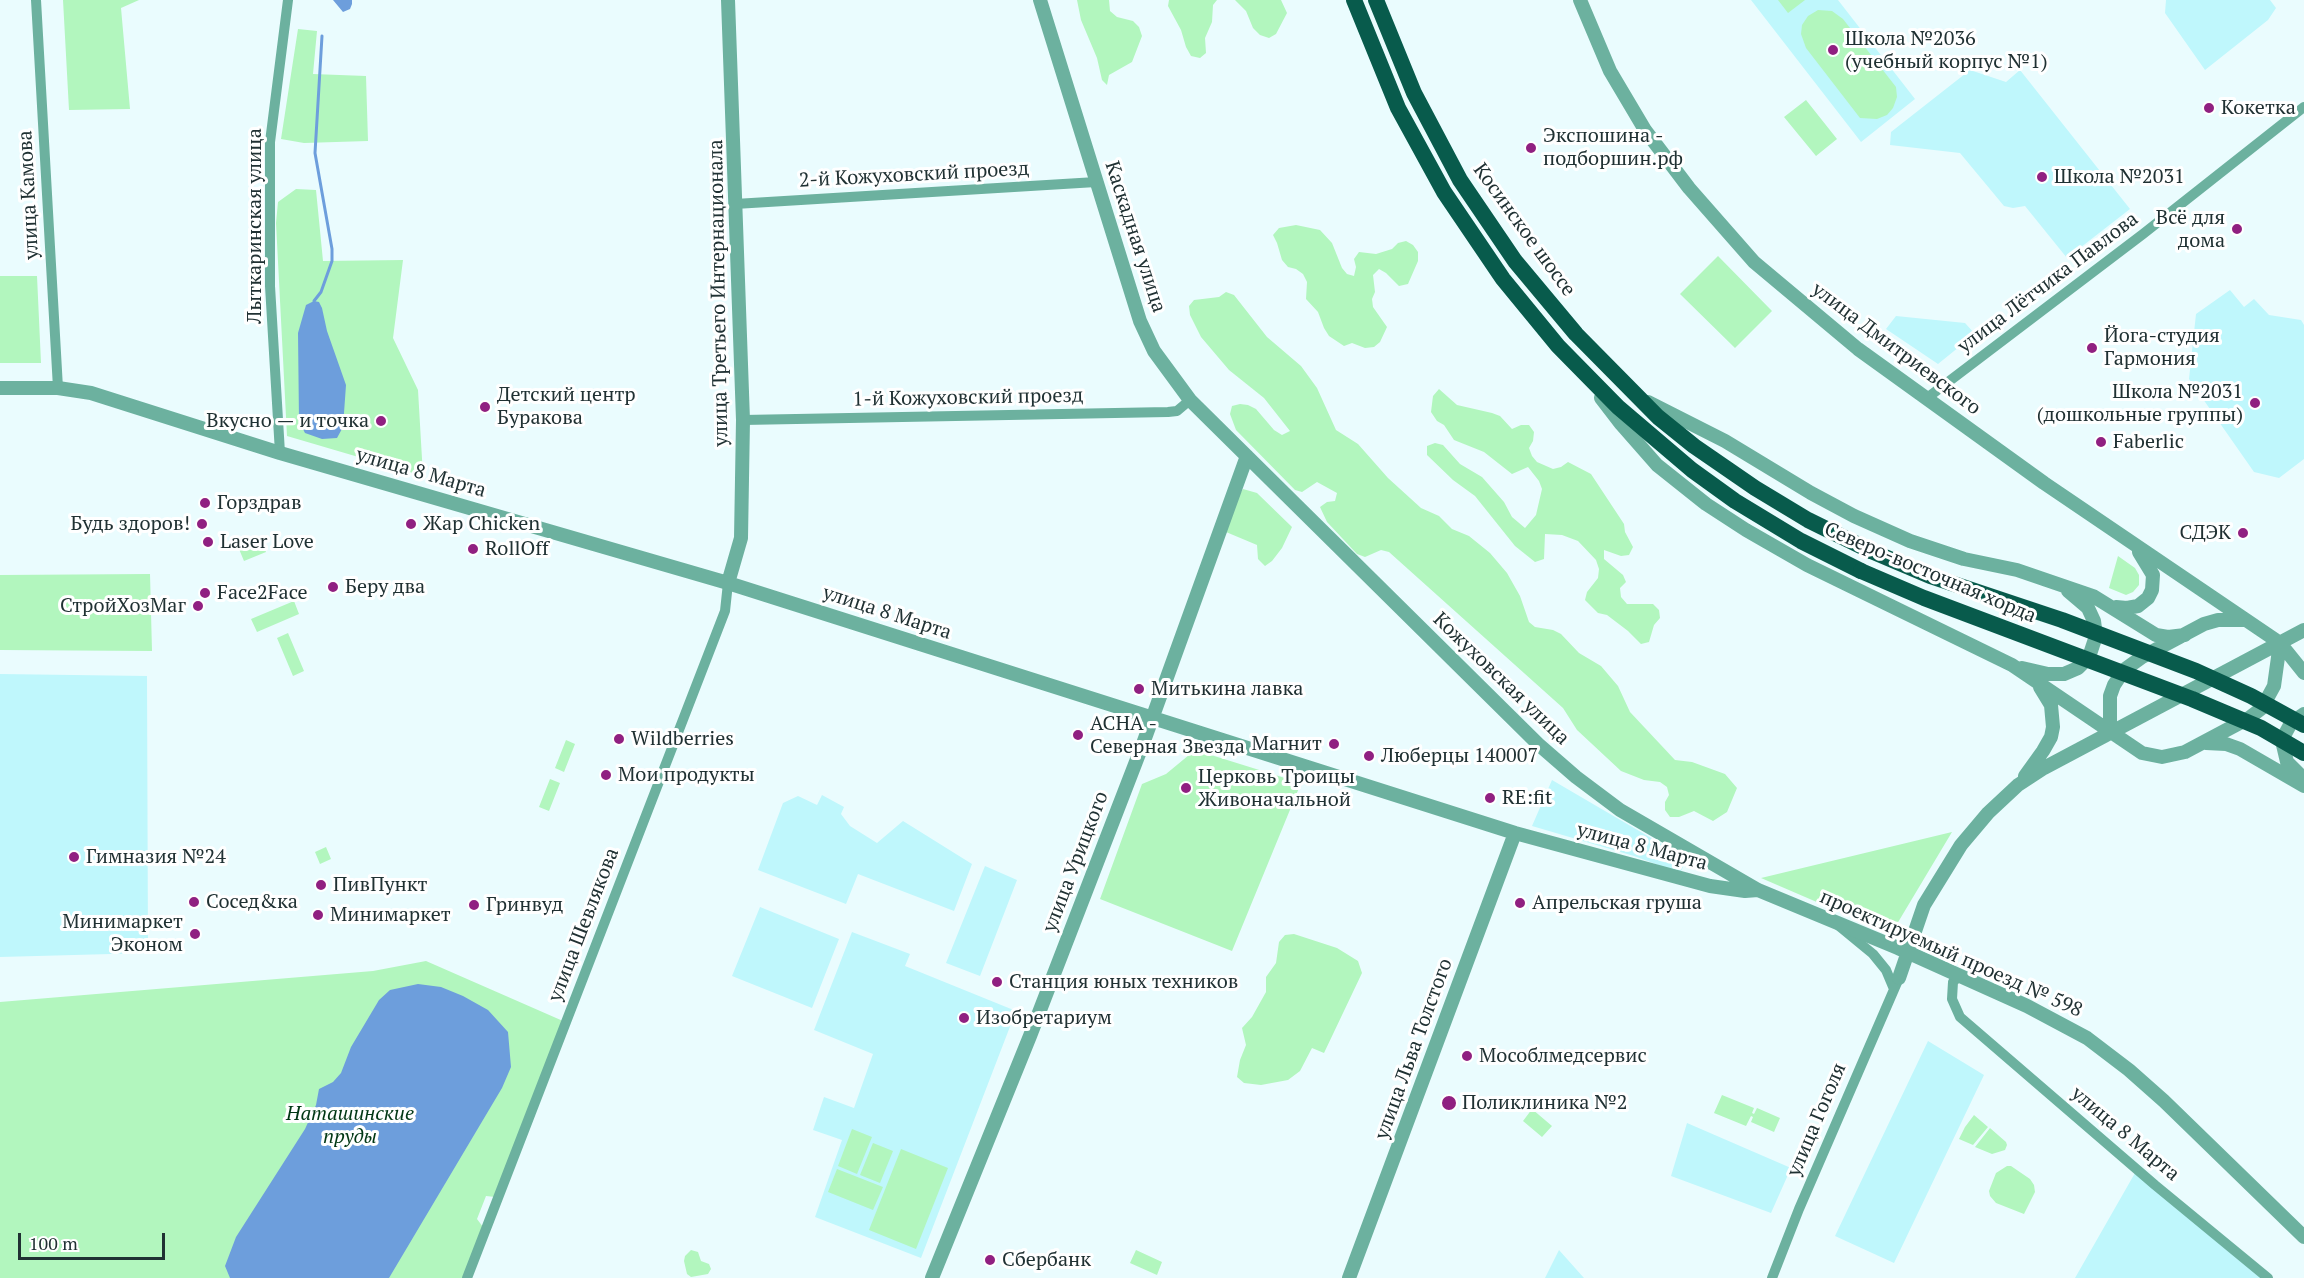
<!DOCTYPE html>
<meta charset="utf-8">
<style>
body{margin:0}
#map{position:relative;width:2304px;height:1278px;overflow:hidden;background:#eafcfe;font-family:"PT Serif",serif}
canvas{display:block}
.scale{position:absolute;left:18px;top:1233px;width:147px;height:27px;box-sizing:border-box;border:3px solid #203133;border-top:0;padding-left:8px;font-size:18px;line-height:21px;white-space:nowrap;color:#203133;-webkit-text-stroke:4px #fff;paint-order:stroke}
</style>
<div id="map">
<canvas width="2304" height="1278"></canvas>
<div class="scale">100 m</div>
</div>
<script>
const context = document.querySelector('canvas').getContext('2d');
context.lineJoin = 'round';
function fillPath(path, color) {
  context.fillStyle = color;
  context.fill(path, 'evenodd');
}
function toPath(rows) {
  const path = new Path2D();
  for (const r of rows) {
    path.moveTo(r[0], r[1]);
    for (let i = 2; i < r.length; i += 2) path.lineTo(r[i], r[i + 1]);
  }
  return path;
}
function stroke(path, color, width, dash) {
  context.strokeStyle = color;
  context.lineWidth = width;
  context.lineCap = dash ? 'butt' : 'round';
  context.setLineDash(dash || []);
  context.stroke(path);
}
function write(font, color, halo, rows, align = 'center') {
  context.font = font + ' "PT Serif",serif';
  context.lineWidth = 6;
  context.setLineDash([]);
  context.textBaseline = 'middle';
  context.strokeStyle = halo;
  context.fillStyle = color;
  for (const [text, x, y, turn = 0] of rows) {
    context.save();
    context.translate(x, y);
    context.rotate((+turn || 0) * Math.PI / 180);
    context.textAlign = isNaN(turn) ? turn : align;
    if (halo) context.strokeText(text, 0, 0);
    context.fillText(text, 0, 0);
    context.restore();
  }
}
const built = toPath([
 [1751,0,1838,0,1915,99,1861,142],
 [2166,0,2270,0,2276,8,2268,20,2205,70,2165,13],
 [1970,70,2006,82,2020,70,2130,209,2067,258,2025,206,2013,208,2004,206,1960,153,1890,145,1891,132],
 [2230,290,2244,307,2254,299,2269,315,2301,320,2304,325,2304,459,2279,478,2254,472,2189,379,2196,314],
 [1896,316,1965,323,1975,334,1938,364,1886,329],
 [0,674,147,676,148,953,0,957],
 [1552,780,1687,859,1680,873,1634,856,1532,826],
 [822,795,844,807,841,814,850,826,877,843,903,821,972,864,954,911,858,874,846,904,758,870,783,803,798,796,817,805],
 [985,866,1017,880,980,976,946,963],
 [760,907,839,939,812,1008,732,976],
 [852,932,910,954,905,966,1016,1011,921,1258,815,1217,842,1140,813,1130,824,1097,854,1108,873,1054,814,1030],
 [1928,1041,1984,1075,1894,1263,1835,1236],
 [1687,1123,1791,1168,1771,1213,1671,1176],
 [2135,1173,2262,1278,2075,1278],
 [1559,1250,1584,1278,1545,1278]
]);
const green = toPath([
 [63,0,139,0,121,8,130,109,69,110],
 [1077,0,1109,0,1110,11,1117,17,1133,21,1139,27,1142,36,1132,62,1109,75,1107,85,1102,80,1097,58,1081,20],
 [1169,0,1217,0,1213,5,1212,22,1205,38,1206,53,1200,58,1191,56,1186,47,1181,30,1168,6],
 [1235,0,1281,0,1287,13,1276,34,1269,38,1260,35,1253,28,1246,11],
 [1778,0,1805,0,1788,13],
 [1818,10,1832,11,1843,19,1896,87,1897,97,1893,108,1887,115,1877,119,1860,118,1806,48,1801,34,1802,25,1808,16],
 [298,29,317,31,313,74,366,76,368,141,304,143,281,139],
 [1806,100,1837,139,1816,156,1784,117],
 [296,189,316,190,323,261,403,260,393,338,418,390,423,476,287,436,276,223,278,202],
 [1296,225,1320,230,1332,243,1342,268,1347,274,1354,276,1356,267,1354,259,1359,252,1376,254,1392,249,1398,243,1406,241,1413,245,1418,252,1418,261,1408,284,1399,286,1386,273,1379,269,1373,275,1375,292,1372,299,1373,307,1387,327,1380,342,1374,347,1365,348,1352,343,1344,346,1329,336,1324,328,1318,312,1306,299,1307,282,1303,274,1296,269,1288,267,1282,260,1277,243,1273,235,1279,228],
 [1718,256,1772,311,1735,348,1680,294],
 [37,276,41,363,0,363,0,276],
 [1226,292,1234,295,1267,337,1301,366,1317,388,1336,430,1358,444,1388,478,1421,508,1439,516,1452,529,1469,536,1490,553,1507,573,1520,596,1529,622,1535,627,1553,630,1561,634,1579,653,1601,666,1618,686,1630,712,1675,760,1692,762,1725,774,1737,788,1727,812,1713,821,1694,811,1679,817,1670,817,1665,810,1665,802,1669,795,1667,787,1660,782,1644,780,1621,771,1577,730,1563,708,1389,552,1381,550,1365,557,1357,554,1327,522,1320,507,1327,502,1335,501,1337,493,1317,482,1302,492,1295,490,1236,430,1230,414,1232,406,1240,404,1248,405,1256,409,1274,430,1282,435,1290,431,1264,398,1229,370,1201,337,1190,315,1189,306,1194,300,1219,297],
 [1439,389,1457,405,1492,413,1500,416,1512,429,1521,425,1529,425,1534,432,1533,441,1529,448,1532,456,1537,462,1553,469,1561,467,1568,462,1591,474,1624,524,1625,532,1633,547,1629,555,1621,556,1604,550,1604,559,1623,575,1626,582,1620,588,1621,597,1627,604,1653,604,1659,610,1660,618,1654,625,1649,642,1641,644,1628,631,1607,615,1598,613,1585,600,1587,592,1598,578,1599,569,1596,560,1578,541,1562,535,1545,534,1544,559,1535,562,1515,546,1475,496,1453,480,1427,455,1427,446,1435,443,1443,445,1460,464,1482,477,1504,502,1512,517,1525,528,1536,515,1542,489,1539,481,1528,467,1512,474,1484,452,1454,440,1444,425,1437,421,1431,412,1433,396],
 [1243,489,1257,493,1292,527,1282,548,1272,561,1265,566,1258,559,1257,545,1226,532,1235,501],
 [261,539,266,552,244,561,239,549],
 [2118,556,2135,568,2139,575,2139,585,2133,592,2126,595,2109,588],
 [150,574,152,651,0,650,0,575],
 [294,601,299,614,257,632,251,619],
 [288,633,304,671,293,676,277,638],
 [566,740,575,744,564,772,555,768],
 [1195,750,1301,783,1232,951,1100,899,1142,784,1166,774],
 [550,779,560,783,549,811,539,807],
 [1952,832,1891,934,1761,878],
 [326,847,331,859,320,864,315,852],
 [1294,934,1337,948,1358,961,1362,973,1324,1053,1312,1048,1300,1071,1288,1080,1261,1085,1244,1083,1237,1077,1240,1060,1246,1045,1242,1028,1252,1017,1266,992,1266,977,1276,963,1279,942,1285,935],
 [426,961,563,1021,495,1197,486,1196,477,1219,483,1227,464,1278,0,1278,0,1002,373,971],
 [1722,1095,1754,1108,1752,1113,1754,1114,1757,1108,1780,1118,1774,1132,1751,1122,1753,1117,1751,1116,1746,1126,1714,1113],
 [1532,1109,1552,1126,1542,1137,1523,1121],
 [1974,1115,1988,1127,1973,1145,1959,1139,1965,1127],
 [1990,1128,2006,1142,2007,1145,2005,1150,1992,1154,1975,1147],
 [852,1129,872,1137,857,1174,838,1166],
 [873,1143,893,1151,880,1183,860,1175],
 [901,1149,948,1168,916,1249,869,1230],
 [2007,1166,2011,1166,2030,1179,2034,1185,2035,1192,2024,1214,1996,1203,1990,1196,1989,1191,1996,1173],
 [837,1169,883,1187,873,1210,828,1192],
 [691,1250,698,1252,701,1261,709,1264,711,1269,708,1274,691,1277,687,1274,684,1261,685,1256],
 [1136,1250,1162,1262,1157,1275,1130,1263]
]);
const water = toPath([
 [333,0,352,0,352,4,350,9,343,12],
 [314,301,319,302,322,308,327,331,346,385,343,427,337,438,322,439,305,433,299,421,298,333,306,305],
 [418,984,441,987,463,996,488,1010,508,1032,511,1067,502,1088,389,1278,230,1278,225,1266,236,1237,305,1129,316,1105,319,1089,333,1082,341,1073,351,1047,379,1000,390,990]
]);
const stream = toPath([
 [314,301,321,292,332,261,332,249,315,153,322,36]
]);
const minor = toPath([
 [36,0,58,388],
 [735,204,1096,182],
 [1927,398,2143,234,2304,107],
 [743,420,1168,412,1177,411,1190,400],
 [280,453,270,286,270,142,288,0],
 [1839,926,1873,954,1886,970,1894,989],
 [1959,976,1953,982,1952,999,1960,1017,2155,1185,2268,1278],
 [467,1278,725,611,728,583],
 [1772,1278,1799,1209,1899,978]
]);
const tertiary = toPath([
 [728,0,743,420,741,538,728,583],
 [1040,0,1140,321,1154,351,1190,400,1538,744,1576,777,1620,810,1758,890,1898,948,2027,1006,2087,1038,2129,1070,2164,1101,2304,1237],
 [1580,0,1610,71,1645,130,1689,188,1754,262,1858,349,2044,483,2280,643,2304,673],
 [0,388,58,388,91,393,280,453,728,583,1515,833,1710,886,1745,891,1758,890],
 [1601,398,1621,424,1657,465,1706,504,1746,530,1807,565,2012,665,2142,753,2162,757,2185,752,2249,718,2262,708,2274,686,2280,643],
 [1648,402,1725,441,1811,493,1854,516,1910,541,1964,559,2017,570,2093,596,2156,635,2168,637,2185,635],
 [2116,607,2127,608,2138,606,2148,598,2152,590,2153,575,2139,552],
 [2022,668,2048,674,2064,674,2078,668,2089,657,2096,636,2094,621,2088,608,2068,591],
 [2304,714,2291,723,2284,736,2283,745,2287,762,2304,779],
 [2110,733,2110,696,2114,685,2124,670,2142,657,2204,624,2218,620,2245,620],
 [2206,743,2226,744,2240,749,2304,786],
 [2025,776,2043,751,2051,737,2053,727,2051,705,2040,687],
 [1899,978,1924,905,1961,845,1988,813,2018,785,2044,768,2304,630],
 [932,1278,1030,1036,1144,741,1247,456],
 [1349,1278,1515,833]
]);
const trunk = toPath([
 [1354,0,1398,108,1444,192,1503,279,1558,346,1618,407,1692,470,1735,501,1801,541,1861,571],
 [1376,0,1414,93,1460,180,1515,261,1576,334,1658,417,1694,446,1755,488,1808,520,1871,551]
]);
const trunkBridge = toPath([
 [1871,551,1930,576,2062,620,2196,671,2251,696,2304,725],
 [1861,571,1924,598,2192,699,2261,728,2304,753]
]);
const markers = [
 [1833,50,6,"#902081"],
 [2209,108,6,"#902081"],
 [1531,148,6,"#902081"],
 [2042,177,6,"#902081"],
 [2237,229,6,"#902081"],
 [2092,348,6,"#902081"],
 [2255,403,6,"#902081"],
 [485,407,6,"#902081"],
 [381,421,6,"#902081"],
 [2101,442,6,"#902081"],
 [205,503,6,"#902081"],
 [202,524,6,"#902081"],
 [411,524,6,"#902081"],
 [2243,533,6,"#902081"],
 [208,542,6,"#902081"],
 [473,549,6,"#902081"],
 [333,587,6,"#902081"],
 [205,593,6,"#902081"],
 [198,606,6,"#902081"],
 [1139,689,6,"#902081"],
 [1078,735,6,"#902081"],
 [619,739,6,"#902081"],
 [1334,744,6,"#902081"],
 [1369,756,6,"#902081"],
 [606,775,6,"#902081"],
 [1186,788,6,"#902081"],
 [1490,798,6,"#902081"],
 [74,857,6,"#902081"],
 [321,885,6,"#902081"],
 [194,902,6,"#902081"],
 [1520,903,6,"#902081"],
 [474,905,6,"#902081"],
 [318,915,6,"#902081"],
 [195,934,6,"#902081"],
 [997,982,6,"#902081"],
 [964,1018,6,"#902081"],
 [1467,1056,6,"#902081"],
 [1449,1103,8,"#902081"],
 [990,1260,6,"#902081"]
];
const poiNames = [
 ["Школа №2036",1845,39],
 ["(учебный корпус №1)",1845,62],
 ["Кокетка",2221,108],
 ["Экспошина -",1543,136],
 ["подборшин.рф",1543,159],
 ["Школа №2031",2054,177],
 ["Всё для",2225,218,"right"],
 ["дома",2225,241,"right"],
 ["Йога-студия",2104,336],
 ["Гармония",2104,359],
 ["Школа №2031",2243,392,"right"],
 ["(дошкольные группы)",2243,415,"right"],
 ["Детский центр",497,395],
 ["Буракова",497,418],
 ["Вкусно — и точка",369,421,"right"],
 ["Faberlic",2113,442],
 ["Горздрав",217,503],
 ["Будь здоров!",190,524,"right"],
 ["Жар Chicken",423,524],
 ["СДЭК",2231,533,"right"],
 ["Laser Love",220,542],
 ["RollOff",485,549],
 ["Беру два",345,587],
 ["Face2Face",217,593],
 ["СтройХозМаг",186,606,"right"],
 ["Митькина лавка",1151,689],
 ["АСНА -",1090,724],
 ["Северная Звезда",1090,747],
 ["Wildberries",631,739],
 ["Магнит",1322,744,"right"],
 ["Люберцы 140007",1381,756],
 ["Мои продукты",618,775],
 ["Церковь Троицы",1198,777],
 ["Живоначальной",1198,800],
 ["RE:fit",1502,798],
 ["Гимназия №24",86,857],
 ["ПивПункт",333,885],
 ["Сосед&ка",206,902],
 ["Апрельская груша",1532,903],
 ["Гринвуд",486,905],
 ["Минимаркет",330,915],
 ["Минимаркет",183,922,"right"],
 ["Эконом",183,945,"right"],
 ["Станция юных техников",1009,982],
 ["Изобретариум",976,1018],
 ["Мособлмедсервис",1479,1056],
 ["Поликлиника №2",1462,1103],
 ["Сбербанк",1002,1260]
];
const streetNames = [
 ["2-й Кожуховский проезд",914,175,-3],
 ["улица Камова",29,195,-93],
 ["Лыткаринская улица",255,226,-90],
 ["Косинское шоссе",1524,230,54],
 ["Каскадная улица",1135,237,72],
 ["улица Лётчика Павлова",2048,283,-37],
 ["улица Третьего Интернационала",719,293,-91],
 ["улица Дмитриевского",1896,349,37],
 ["1-й Кожуховский проезд",968,398,-1],
 ["улица 8 Марта",421,473,16],
 ["Северо-восточная хорда",1930,573,23],
 ["улица 8 Марта",887,613,18],
 ["Кожуховская улица",1501,679,44],
 ["улица 8 Марта",1642,847,15],
 ["улица Урицкого",1076,862,-69],
 ["улица Шевлякова",584,925,-69],
 ["проектируемый проезд № 598",1951,954,24],
 ["улица Льва Толстого",1414,1049,-70],
 ["улица Гоголя",1817,1120,-67],
 ["улица 8 Марта",2125,1134,40]
];
const parkNames = [
 ["Наташинские",350,1114],
 ["пруды",350,1137]
];
fillPath(built, '#bff7fc');
fillPath(green, '#b2f6be');
fillPath(water, '#6d9edc');
stroke(stream, '#6d9edc', 3);
stroke(minor, '#6cb19f', 10);
stroke(tertiary, '#6cb19f', 14);
stroke(trunk, '#085b4c', 16);
stroke(trunkBridge, '#085b4c', 16);
for (const [x, y, r, color] of markers) {
  const dot = new Path2D();
  dot.arc(x, y, r, 0, 2 * Math.PI);
  context.fillStyle = color;
  context.fill(dot);
  stroke(dot, '#fff', 2);
}
write('20px', '#203133', '#fff', poiNames, 'left');
write('20px', '#203133', '#fff', streetNames);
write('italic 20px', '#003714', '#fff', parkNames);
</script>
